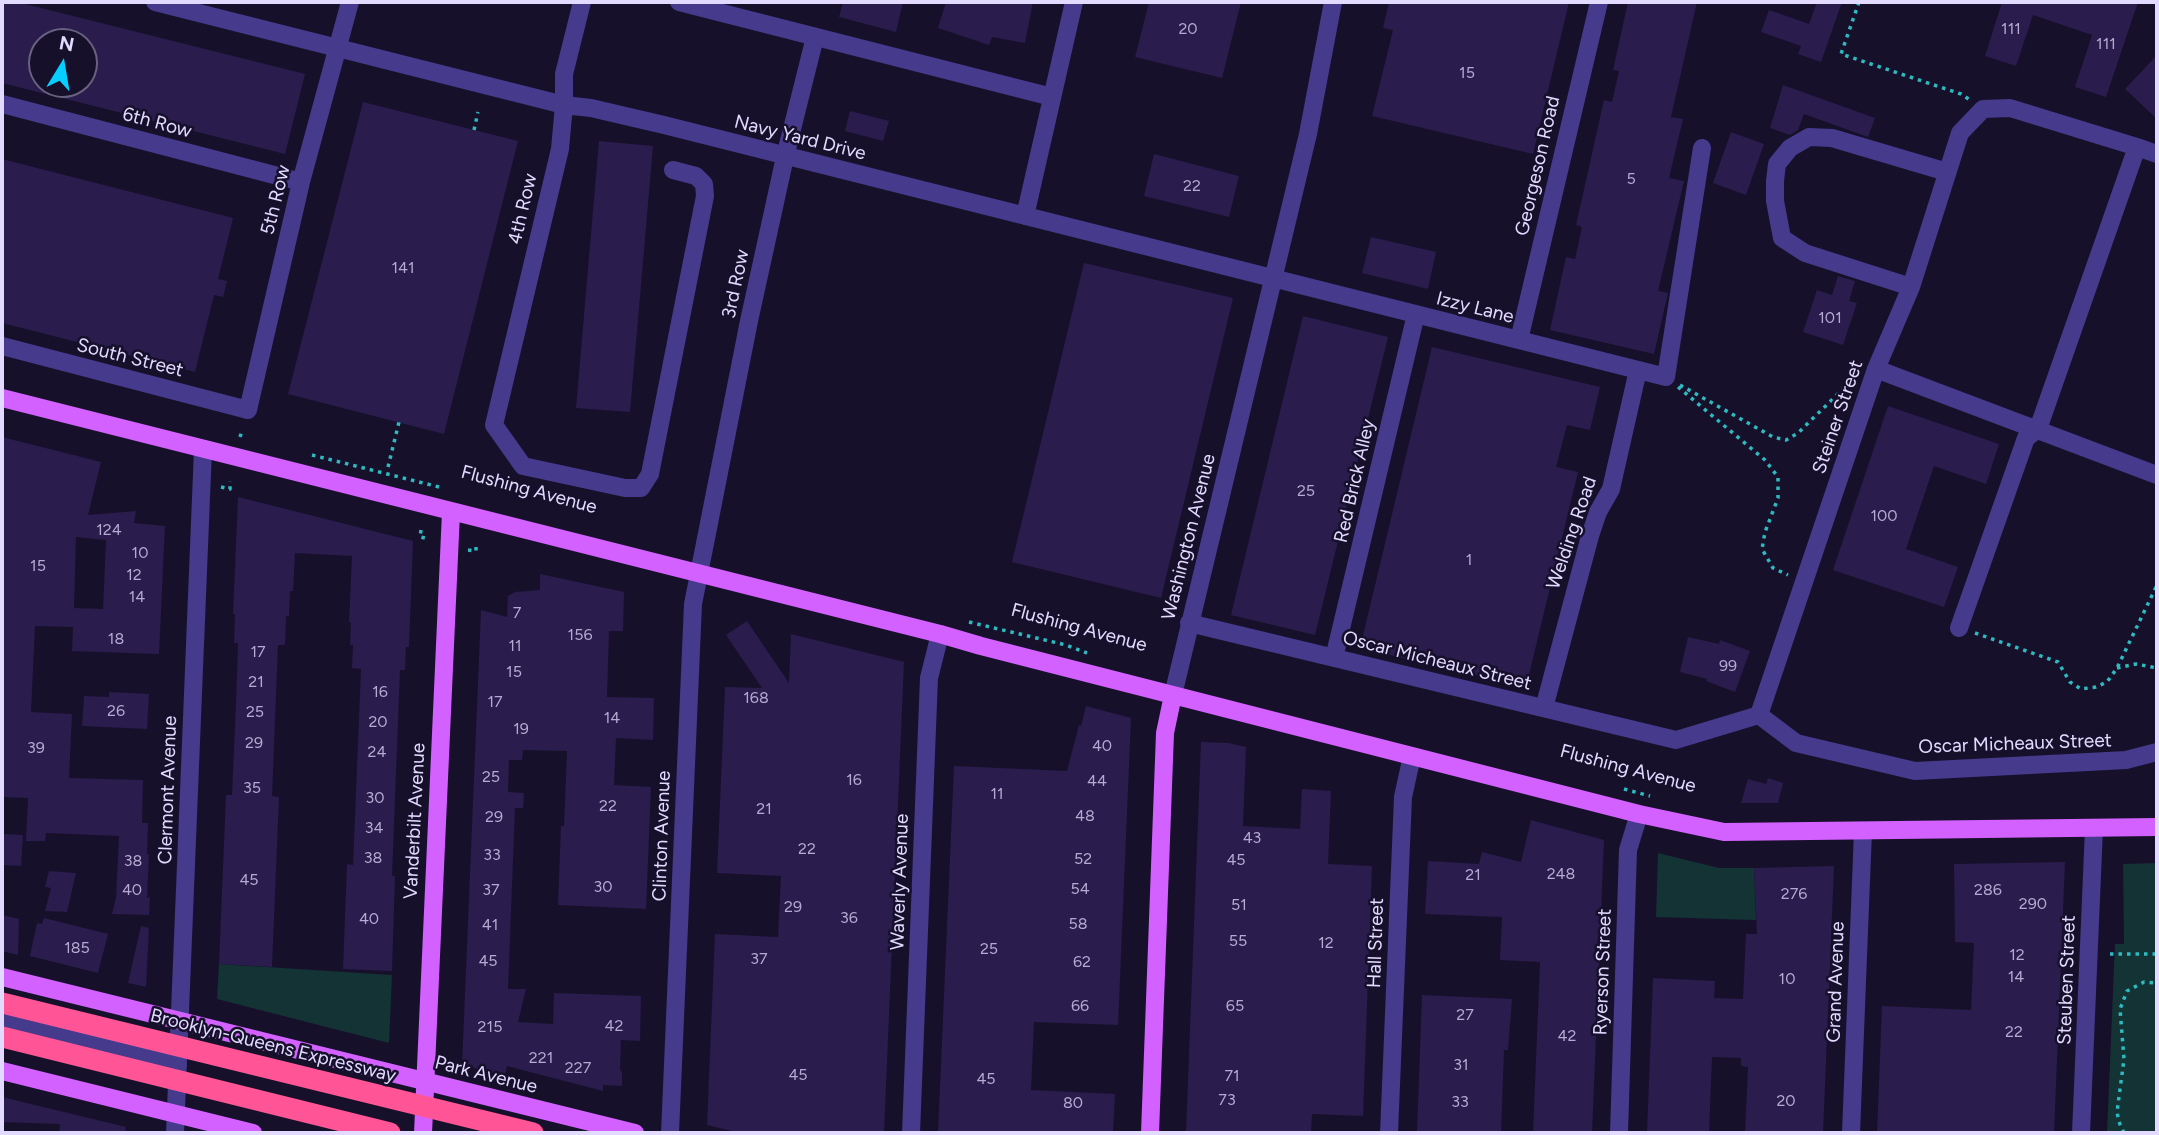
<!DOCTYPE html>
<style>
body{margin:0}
#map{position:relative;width:2159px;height:1135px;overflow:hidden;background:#17102b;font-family:Figtree,sans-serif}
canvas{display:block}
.frame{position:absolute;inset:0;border:4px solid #e2daff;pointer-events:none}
.north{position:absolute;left:28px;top:28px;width:70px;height:70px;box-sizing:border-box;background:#17102b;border:2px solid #686180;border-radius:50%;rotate:11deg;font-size:19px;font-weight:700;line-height:28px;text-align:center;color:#e2daff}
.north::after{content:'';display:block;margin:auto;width:24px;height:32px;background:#06ceff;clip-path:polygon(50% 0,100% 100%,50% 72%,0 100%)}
</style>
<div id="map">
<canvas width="2159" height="1135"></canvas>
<div class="frame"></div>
<div class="north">N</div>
</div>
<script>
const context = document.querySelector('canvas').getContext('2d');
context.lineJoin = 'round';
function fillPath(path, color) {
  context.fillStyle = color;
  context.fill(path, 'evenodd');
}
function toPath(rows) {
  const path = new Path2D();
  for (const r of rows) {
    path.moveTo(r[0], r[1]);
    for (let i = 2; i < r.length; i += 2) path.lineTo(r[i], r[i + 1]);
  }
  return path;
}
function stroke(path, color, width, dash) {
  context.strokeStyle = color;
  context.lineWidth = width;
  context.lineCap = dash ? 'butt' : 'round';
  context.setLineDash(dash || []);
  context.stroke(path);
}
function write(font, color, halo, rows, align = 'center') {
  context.font = font + ' Figtree,sans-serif';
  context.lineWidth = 5;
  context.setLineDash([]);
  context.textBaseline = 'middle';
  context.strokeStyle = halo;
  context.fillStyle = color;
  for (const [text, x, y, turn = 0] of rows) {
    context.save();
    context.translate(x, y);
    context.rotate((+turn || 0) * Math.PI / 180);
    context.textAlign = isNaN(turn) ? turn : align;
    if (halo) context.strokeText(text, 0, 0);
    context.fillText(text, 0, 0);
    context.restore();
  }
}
const green = toPath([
 [1658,853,1719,868,1754,868,1756,920,1656,917],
 [2157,863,2157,1133,2107,1133,2115,944,2124,944,2123,864],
 [219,964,392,975,389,1043,217,999]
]);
const building = toPath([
 [2,2,17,2,305,74,285,154,2,83],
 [42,42,84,42,84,84,42,84],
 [843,2,903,2,896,32,839,17],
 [946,2,1033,2,1025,43,992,37,989,45,938,28],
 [1149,2,1241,2,1222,78,1135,57],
 [1389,2,1569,2,1533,154,1372,116,1393,30,1383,28],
 [1628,2,1697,2,1671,117,1683,119,1669,178,1684,181,1658,291,1668,293,1654,354,1550,330,1566,257,1575,259,1582,227,1576,225,1604,100,1612,102,1619,71,1613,70],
 [1817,2,1842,2,1821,62,1798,54,1801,46,1761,32,1769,10,1809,24],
 [2002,2,2138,2,2106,97,2075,87,2092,35,2033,15,2016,66,1985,56],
 [2157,55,2157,119,2125,89],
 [1783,85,1875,118,1868,137,1804,114,1798,130,1790,135,1770,128],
 [363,102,518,141,444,434,288,394],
 [850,111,889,121,883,141,845,131],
 [1731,132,1764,144,1746,195,1713,183],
 [599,141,653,146,630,412,576,408],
 [1154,154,1239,176,1229,217,1144,196],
 [2,159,233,218,218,279,227,281,223,297,214,295,195,372,2,323],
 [1371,237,1436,252,1428,289,1362,273],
 [1084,263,1233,298,1161,598,1012,562],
 [1838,276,1855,281,1849,301,1857,303,1843,345,1803,332,1817,290,1832,295],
 [1303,316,1388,337,1315,635,1231,615],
 [1432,347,1600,387,1590,430,1567,425,1556,467,1578,472,1526,687,1360,648],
 [1888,406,1999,444,1986,484,1934,466,1906,549,1958,567,1944,607,1833,570],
 [2,437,101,462,88,515,136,511,134,523,165,526,159,654,72,651,73,627,35,626,31,712,72,714,69,778,143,780,142,823,148,823,147,854,149,854,147,898,150,897,149,915,112,914,116,898,119,836,46,833,45,841,26,841,28,798,2,797],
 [76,537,106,540,103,609,74,608],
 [238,497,413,541,409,647,406,647,405,670,400,670,392,876,395,876,392,971,343,969,347,864,353,865,361,669,352,668,353,645,350,645,351,622,349,623,352,556,295,553,293,591,290,591,289,616,286,616,285,645,278,645,272,796,279,797,272,967,219,964,226,795,232,795,236,704,238,643,234,643,235,614,233,614],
 [540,574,624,592,623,631,609,631,607,697,654,698,653,740,616,738,614,785,651,787,646,909,558,905,561,826,564,826,567,751,523,750,522,760,509,760,508,792,524,793,523,808,515,808,508,989,526,989,518,1022,553,1024,554,993,641,996,640,1041,621,1040,620,1069,622,1073,622,1086,603,1085,603,1091,507,1066,505,1076,462,1065,481,610,507,617,508,596,515,592,540,590],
 [747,621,789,683,791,634,904,662,884,1133,740,1133,707,1125,715,934,778,937,781,876,717,873,725,687,762,688,726,635],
 [1688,637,1719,644,1720,640,1750,651,1735,692,1706,681,1707,679,1680,672],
 [109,692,149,694,147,729,82,726,84,696,109,697],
 [1086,706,1131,718,1118,1025,1034,1022,1031,1090,1115,1094,1113,1133,938,1133,954,766,1067,771,1079,725,1081,726],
 [1201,742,1228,743,1246,747,1243,826,1300,829,1302,789,1331,791,1328,864,1372,866,1363,1116,1312,1114,1311,1133,1186,1133],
 [1768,778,1783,783,1778,803,1741,803,1748,779,1766,784],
 [1531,820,1604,840,1592,1133,1533,1133,1540,962,1500,960,1502,917,1425,914,1428,861,1479,864,1482,852,1521,862],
 [2,834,23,835,21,866,2,865],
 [2065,862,2054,1133,1877,1133,1882,1006,1971,1010,1974,943,1955,942,1954,864],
 [1834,866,1823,1133,1745,1133,1748,1067,1741,1066,1741,1058,1712,1057,1709,1133,1647,1133,1653,978,1715,981,1714,998,1743,999,1746,934,1757,934,1754,868],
 [49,871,76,873,67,912,45,911,51,888,45,887],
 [2,915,19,919,18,955,2,951],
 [44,918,108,934,98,973,30,956,37,923,42,924],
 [141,926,149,928,146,987,128,983],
 [1422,995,1512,999,1508,1050,1504,1050,1501,1133,1417,1133],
 [2,1097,126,1127,125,1133,59,1133,60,1124,2,1122]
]);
const path = toPath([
 [1859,2,1841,54,1961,94,1970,100],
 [474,130,478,112],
 [1680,385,1773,437,1786,440,1798,433,1852,380],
 [1678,387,1765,460,1778,477,1778,498,1765,532,1762,549,1773,568,1788,575],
 [240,437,242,431],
 [312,455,443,488],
 [388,467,399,422],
 [221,487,230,489,230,481],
 [421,530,420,537,429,539],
 [468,550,476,551,476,544],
 [969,622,1066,645,1087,653],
 [1975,633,2058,662,2070,682,2081,689,2096,687,2107,682,2117,668,2157,585],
 [2117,668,2136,664,2157,668],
 [1624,789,1650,796],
 [2110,954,2157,954],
 [2124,1133,2119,1122,2117,1112,2124,1059,2120,1009,2127,991,2144,982,2157,983],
 [2156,1133,2157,1132]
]);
const minor = toPath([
 [155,2,564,105,591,108,664,125,1666,377,1702,148],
 [582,2,564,74,564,105,560,149,494,425,523,466,625,488,641,488,650,474,705,196,704,184,696,176,673,170],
 [679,2,1052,97],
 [2,104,301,182],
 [2137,147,2157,154],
 [1025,216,1074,2],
 [1911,287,1805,253,1782,238,1775,201,1775,181,1777,164,1790,148,1809,137,1832,138,1947,172],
 [1519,340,1599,2],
 [2,346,248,410,301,182,350,2],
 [1876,369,2157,475],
 [1189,623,1676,740,1759,715],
 [1334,658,1416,314],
 [1173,695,1308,134,1333,2],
 [1544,708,1590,536,1598,512,1611,489,1638,370],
 [1759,715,1876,369,1911,287,1960,133,1983,109,2010,108,2137,147,2038,429,2026,438,1959,628],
 [1759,715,1796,743,1915,771,2126,760,2157,752],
 [2,1022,178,1065],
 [175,1133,203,449],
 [670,1133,693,604,749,321,785,157,815,37],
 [911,1133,929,678,940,634],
 [1389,1133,1403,797,1412,756],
 [1619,1133,1628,850,1639,814],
 [1851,1133,1863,831],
 [2081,1133,2094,828]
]);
const major = toPath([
 [2,398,940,634,981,646,1639,814,1724,832,2157,827],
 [2,977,635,1133],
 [2,1071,253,1133],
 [423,1133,451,512],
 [1150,1133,1165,733,1173,695]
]);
const highway = toPath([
 [2,1003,533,1133],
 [2,1037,390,1133]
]);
const numberNames = [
 ["20",1188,29],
 ["111",2011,29],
 ["111",2106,44],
 ["15",1467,73],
 ["5",1631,179],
 ["22",1192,186],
 ["141",403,268],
 ["101",1830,318],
 ["25",1306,491],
 ["100",1884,516],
 ["124",109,530],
 ["10",140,553],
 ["1",1469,560],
 ["15",38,566],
 ["12",134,575],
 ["14",137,597],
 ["7",517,613],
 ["156",580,635],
 ["18",116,639],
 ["11",515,646],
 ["17",258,652],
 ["99",1728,666],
 ["15",514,672],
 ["21",256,682],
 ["16",380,692],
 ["168",756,698],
 ["17",495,702],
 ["26",116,711],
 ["25",255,712],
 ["14",612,718],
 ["20",378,722],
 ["19",521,729],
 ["29",254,743],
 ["40",1102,746],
 ["39",36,748],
 ["24",377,752],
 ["25",491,777],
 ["16",854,780],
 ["44",1097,781],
 ["35",252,788],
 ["11",997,794],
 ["30",375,798],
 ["22",608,806],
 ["21",764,809],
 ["48",1085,816],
 ["29",494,817],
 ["34",374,828],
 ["43",1252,838],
 ["22",807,849],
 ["33",492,855],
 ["38",373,858],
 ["52",1083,859],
 ["45",1236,860],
 ["38",133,861],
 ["248",1561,874],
 ["21",1473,875],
 ["45",249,880],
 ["30",603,887],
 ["54",1080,889],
 ["40",132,890],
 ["37",491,890],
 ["286",1988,890],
 ["276",1794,894],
 ["290",2033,904],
 ["51",1239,905],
 ["29",793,907],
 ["36",849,918],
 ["40",369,919],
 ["58",1078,924],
 ["41",490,925],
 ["55",1238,941],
 ["12",1326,943],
 ["185",77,948],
 ["25",989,949],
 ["12",2017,955],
 ["37",759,959],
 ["45",488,961],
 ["62",1082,962],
 ["14",2016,977],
 ["10",1787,979],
 ["66",1080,1006],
 ["65",1235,1006],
 ["27",1465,1015],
 ["42",614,1026],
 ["215",490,1027],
 ["22",2014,1032],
 ["42",1567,1036],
 ["221",541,1058],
 ["31",1461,1065],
 ["227",578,1068],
 ["45",798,1075],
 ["71",1232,1076],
 ["45",986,1079],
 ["73",1227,1100],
 ["20",1786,1101],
 ["33",1460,1102],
 ["80",1073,1103]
];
const streetNames = [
 ["6th Row",157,123,15],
 ["Navy Yard Drive",800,138,14],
 ["Georgeson Road",1538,166,-77],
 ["5th Row",276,200,-76],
 ["4th Row",523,209,-77],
 ["3rd Row",736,284,-78],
 ["Izzy Lane",1475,308,14],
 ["South Street",130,358,14],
 ["Steiner Street",1838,417,-71],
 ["Red Brick Alley",1355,481,-77],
 ["Flushing Avenue",529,490,15],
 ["Welding Road",1572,533,-71],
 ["Washington Avenue",1189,537,-76],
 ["Flushing Avenue",1079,628,15],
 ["Oscar Micheaux Street",1437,661,14],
 ["Oscar Micheaux Street",2015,744,-2],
 ["Flushing Avenue",1628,769,15],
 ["Clermont Avenue",168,790,-88],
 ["Vanderbilt Avenue",415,821,-87],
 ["Clinton Avenue",662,836,-88],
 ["Waverly Avenue",900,882,-88],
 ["Hall Street",1376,943,-88],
 ["Ryerson Street",1603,972,-88],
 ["Steuben Street",2067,980,-88],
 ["Grand Avenue",1836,982,-88],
 ["Brooklyn-Queens Expressway",273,1046,14],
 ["Park Avenue",486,1075,14]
];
fillPath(green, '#133335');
fillPath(building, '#2a1c4c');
stroke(path, '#2dbac0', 3.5, [3.5, 5]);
stroke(minor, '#453a8b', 18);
stroke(major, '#d361ff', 18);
stroke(highway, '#ff5596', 21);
write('16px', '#b4aad2', null, numberNames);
write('19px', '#e2daff', '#17102b', streetNames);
</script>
